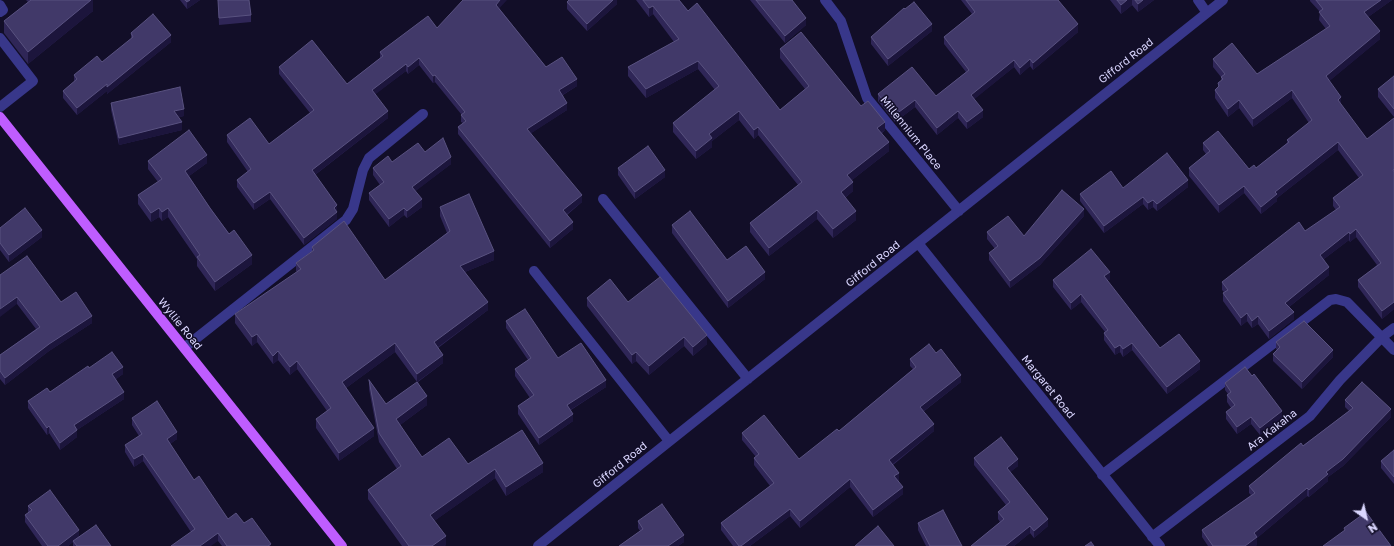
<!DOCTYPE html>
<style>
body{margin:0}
#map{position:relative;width:1394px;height:546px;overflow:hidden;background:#120e28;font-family:"Golos Text",sans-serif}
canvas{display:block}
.north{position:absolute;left:1346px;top:498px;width:40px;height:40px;-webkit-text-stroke:3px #120e28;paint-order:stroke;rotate:146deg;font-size:11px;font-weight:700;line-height:16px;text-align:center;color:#dad6ff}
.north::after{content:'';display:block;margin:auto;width:14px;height:18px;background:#dad6ff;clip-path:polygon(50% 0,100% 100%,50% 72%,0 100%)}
</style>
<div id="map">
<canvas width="1394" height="546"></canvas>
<div class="north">N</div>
</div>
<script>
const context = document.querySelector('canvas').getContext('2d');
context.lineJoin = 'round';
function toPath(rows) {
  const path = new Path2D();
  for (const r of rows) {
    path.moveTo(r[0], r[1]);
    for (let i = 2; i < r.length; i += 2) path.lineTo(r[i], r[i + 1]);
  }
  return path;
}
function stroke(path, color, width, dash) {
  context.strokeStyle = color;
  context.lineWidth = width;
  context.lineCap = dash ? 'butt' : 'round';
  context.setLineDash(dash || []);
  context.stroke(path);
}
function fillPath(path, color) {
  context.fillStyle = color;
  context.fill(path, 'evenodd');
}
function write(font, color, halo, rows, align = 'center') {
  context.font = font + ' "Golos Text",sans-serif';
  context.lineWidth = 3;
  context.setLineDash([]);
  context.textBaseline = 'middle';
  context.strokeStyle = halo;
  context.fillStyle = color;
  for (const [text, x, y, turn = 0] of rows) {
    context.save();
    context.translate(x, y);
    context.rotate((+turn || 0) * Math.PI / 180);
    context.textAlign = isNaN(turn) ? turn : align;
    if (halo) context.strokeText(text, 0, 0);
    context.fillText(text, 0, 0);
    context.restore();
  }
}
const minor = toPath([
 [825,0,841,21,867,98,959,211],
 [1198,0,1207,13],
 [0,5,3,10,0,12],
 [0,38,33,81,0,107],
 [603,199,748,379],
 [918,243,1160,546],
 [534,271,669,441],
 [184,348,346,220,353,209,363,170,369,158,423,114],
 [1102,475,1330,300,1336,299,1347,302,1394,350],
 [1152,537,1310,416,1340,380,1382,337,1394,328],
 [538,546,1223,0]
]);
const major = toPath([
 [0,117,342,546]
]);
const wall = toPath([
 [26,0,93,0,93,11,28,64,4,33,4,21,28,2],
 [180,0,200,0,187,9],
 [218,0,251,15,251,22,219,25],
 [617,0,617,4,587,31,567,9,567,2],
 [636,0,679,0,688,11,780,110,805,89,780,58,780,49,861,106,885,130,882,133,889,151,852,180,853,191,845,198,856,220,833,238,817,219,769,256,750,232,750,223,798,185,758,135,754,139,739,120,712,141,712,147,696,159,673,132,673,123,715,90,698,69,646,98,628,76,628,67,674,42,653,14,649,17],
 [750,0,792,0,806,25,785,43],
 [961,0,1058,0,1078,32,1033,70,1030,66,1020,75,1014,67,974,99,983,117,967,129,958,118,937,135,915,107,895,122,878,101,878,94,936,96,966,72,944,44,944,37,972,14],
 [1110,0,1154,0,1138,12,1132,5,1121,14],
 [1310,0,1392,0,1368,17,1380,39,1329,81,1341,105,1367,139,1394,118,1394,309,1382,319,1358,287,1358,280,1377,265,1356,237,1350,242,1349,240,1324,259,1329,275,1289,307,1294,319,1269,339,1258,324,1252,328,1247,321,1241,326,1223,301,1223,293,1224,292,1222,290,1222,282,1305,231,1336,210,1333,206,1333,198,1359,178,1338,150,1277,198,1277,201,1261,214,1244,193,1219,213,1189,176,1189,168,1206,154,1203,150,1203,143,1249,169,1256,168,1287,143,1287,140,1309,123,1292,98,1253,127,1239,108,1228,117,1215,98,1215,90,1218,87,1218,83,1221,81,1221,77,1213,67,1213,59,1257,74,1326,29,1319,20,1320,12,1310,1],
 [499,8,546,67,577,86,563,95,567,110,531,133,582,202,567,215,573,229,550,248,458,134,458,127,463,123,461,122,461,114,435,82,433,83,419,65,408,74,406,71,375,94,388,118,315,175,337,205,337,219,304,245,270,199,254,210,237,187,237,180,248,172,227,142,227,135,269,144,310,113,279,74,279,67,347,84,380,58,380,52,437,28],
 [932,31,888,66,871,44,871,37],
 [131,33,171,42,107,94,107,91,77,115,63,98,63,91,74,82,74,75,102,62,131,39],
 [1394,76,1394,117,1378,97,1378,89],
 [111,103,184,116,179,117,182,130,119,145,111,110],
 [425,152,451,164,415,191,422,207,407,218,404,215,389,227,369,200,369,193,380,185,373,175,373,168,392,162],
 [148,161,207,163,189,176,210,208,252,264,215,291,197,266,197,259,168,217,162,221,159,217,151,222,138,204,138,195,158,182,148,169],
 [618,168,665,177,635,199,618,175],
 [1188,187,1157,211,1153,207,1148,210,1143,204,1104,233,1080,201,1080,194,1123,188],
 [440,207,494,260,465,272,488,310,438,348,443,363,418,382,427,405,400,425,422,457,468,464,543,472,506,496,495,478,434,521,446,545,444,546,402,546,368,499,368,490,397,469,379,442,369,389,369,380,386,404,417,382,395,352,346,388,374,436,339,461,316,428,316,419,327,411,297,369,290,375,278,360,273,364,257,342,252,346,235,323,235,314,297,272,296,271,296,263,312,251,312,247,385,280,447,233,440,216],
 [1084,216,1040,265,1010,288,989,260,989,253,995,249,987,239,987,232,1024,236],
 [672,225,727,260,765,279,728,308,672,233],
 [0,228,42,237,9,262,0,250],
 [0,275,61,302,92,323,49,351,5,385,0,379,0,355,36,329,17,304],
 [1110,279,1107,281,1160,348,1200,369,1167,394,1132,350,1123,357,1120,352,1115,355,1104,340,1104,333,1105,332,1081,302,1071,310,1053,287,1053,280],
 [587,298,628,302,707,344,693,356,684,346,649,375,636,361,632,364,587,306],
 [506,321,558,358,606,387,571,410,573,421,539,445,518,414,518,406,530,398,515,376,515,369,528,360,506,328],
 [1276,342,1333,357,1302,389,1273,361,1273,354,1277,350,1276,349],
 [936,353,961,382,923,412,934,431,893,465,899,480,898,481,903,494,873,517,850,487,800,528,790,516,750,546,733,546,721,530,721,523,770,486,754,465,754,458,756,457,742,440,742,433,799,459,839,431,913,369,910,366,910,359],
 [89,368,123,374,116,379,124,399,77,430,77,437,60,450,49,433,47,435,28,408,28,401,50,392],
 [1225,383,1282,418,1260,435,1251,424,1237,434,1226,419,1226,412,1231,408,1227,402,1227,395,1228,394,1225,390],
 [1345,400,1391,417,1343,466,1328,477,1328,481,1309,497,1307,496,1257,538,1257,545,1255,546,1208,546,1202,537,1202,530,1251,495,1249,493,1249,486,1349,411,1345,407],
 [132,418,177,439,170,444,194,480,228,519,244,523,271,546,222,546,218,541,191,532,143,461,134,467,125,452,125,445,139,436,132,425],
 [1394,450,1394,484,1381,468,1381,461],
 [974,458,1018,466,1010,472,1048,526,1034,538,1030,533,1014,546,971,546,1000,522,998,519,998,512,1006,505,974,465],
 [28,506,79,536,111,546,73,546,73,542,68,546,42,546,25,522,25,515,28,513],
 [638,521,684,542,678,546,619,546,640,531,638,528],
 [918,523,962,546,926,546,918,530]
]);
const shadedWall = toPath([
 [91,0,93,0,93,11,28,64,28,52],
 [190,0,200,0,187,9,187,2],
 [500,0,507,0,496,12,496,5],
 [613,0,617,0,617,4,587,31,587,24],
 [1127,0,1132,0,1132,5,1121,14,1121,5],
 [1143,0,1154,0,1138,12,1138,4],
 [1381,0,1392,0,1364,20,1364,12],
 [653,6,653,14,649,17,649,8],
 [806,18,806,25,785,43,785,36],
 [932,24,932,31,888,66,888,59],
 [1078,24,1078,32,1033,70,1033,63],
 [1380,31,1380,39,1326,84,1326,76],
 [171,35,171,42,107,94,107,87],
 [419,58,419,65,408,74,408,67],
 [1030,59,1030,66,1020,75,1020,68],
 [1014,60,1014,67,971,102,971,95],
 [698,61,698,69,646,98,646,89],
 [406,64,406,71,372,97,372,90],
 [435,75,435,82,433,83,433,76],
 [577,79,577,86,559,97,559,90],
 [107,84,107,91,77,115,77,108],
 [1292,90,1292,98,1253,127,1253,119],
 [1341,97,1341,105,1338,100],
 [915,100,915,107,895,122,895,115],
 [1239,100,1239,108,1228,117,1228,109],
 [567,103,567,110,527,136,527,129],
 [184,109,184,116,174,118,174,111],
 [983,110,983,117,967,129,967,122],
 [388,111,388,118,312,177,312,170],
 [739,111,739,120,712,141,712,147,696,159,696,151,709,134],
 [958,111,958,118,937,135,937,128],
 [182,122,182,130,119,145,119,138],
 [885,122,885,130,877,136,877,128],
 [758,127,758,135,754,139,754,130],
 [889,142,889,151,847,184,847,175],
 [1338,142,1338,150,1277,198,1277,201,1261,214,1261,207,1275,192],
 [207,155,207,163,185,179,185,171],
 [451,157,451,164,412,194,412,187],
 [665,170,665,177,635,199,635,192],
 [1188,180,1188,187,1157,211,1157,204],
 [853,182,853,191,841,201,841,192],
 [1244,186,1244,193,1219,213,1219,205],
 [270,192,270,199,254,210,254,203],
 [582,195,582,202,563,217,563,210],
 [1143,197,1143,204,1104,233,1104,226],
 [422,199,422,207,407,218,407,211],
 [1153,200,1153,207,1148,210,1148,203],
 [337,205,337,219,304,245,304,238],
 [159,208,159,217,151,222,151,213],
 [168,208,168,217,162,221,162,212],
 [404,208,404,215,389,227,389,219],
 [1084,209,1084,216,1040,265,1010,288,1010,281],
 [817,210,817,219,769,256,769,248],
 [856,211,856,220,833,238,833,229],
 [573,222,573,229,550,248,550,241],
 [1356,229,1356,237,1350,242,1350,234],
 [42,230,42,237,9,262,9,255],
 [1349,232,1349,240,1320,262,1320,255],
 [494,251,494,260,460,274,460,266],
 [252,255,252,264,215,291,215,282],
 [1329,267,1329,275,1285,310,1285,303],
 [765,272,765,279,728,308,728,301],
 [1110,272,1110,279,1104,283,1104,276],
 [1081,294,1081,302,1071,310,1071,303],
 [17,297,17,304,0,317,0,309],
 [488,302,488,310,434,350,434,342],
 [1394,302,1394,309,1382,319,1382,311],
 [1294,312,1294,319,1269,339,1269,331],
 [1247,313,1247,321,1241,326,1241,318],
 [92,316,92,323,49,351,5,385,5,378,49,344],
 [1258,316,1258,324,1252,328,1252,321],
 [257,334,257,342,252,346,252,337],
 [707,335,707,344,693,356,693,347],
 [684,337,684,346,649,375,649,366],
 [395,343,395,352,342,391,342,382],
 [1132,343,1132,350,1123,357,1123,349],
 [1120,345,1120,352,1115,355,1115,348],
 [1333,350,1333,357,1302,389,1302,382],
 [278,351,278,360,273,364,273,356],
 [636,352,636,361,632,364,632,355],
 [443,355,443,363,417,382,417,374],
 [297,361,297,369,290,375,290,367],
 [1200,361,1200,369,1167,394,1167,387],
 [123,367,123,374,112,382,112,374],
 [961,375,961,382,920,414,920,407],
 [606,380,606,387,567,412,567,405],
 [124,392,124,399,74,432,74,425],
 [427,396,427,405,396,428,396,419],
 [1391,409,1391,417,1343,466,1328,477,1328,481,1309,497,1309,490,1326,472],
 [1282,411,1282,418,1260,435,1260,428],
 [573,414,573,421,539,445,539,438],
 [1251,417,1251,424,1237,434,1237,427],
 [934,424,934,431,889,467,889,460],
 [49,426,49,433,47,435,47,428],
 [374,428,374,436,339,461,339,453],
 [77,430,77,437,60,450,60,443],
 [177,432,177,439,167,446,167,439],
 [143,454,143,461,134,467,134,459],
 [1018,459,1018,466,1007,475,1007,468],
 [543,463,543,472,506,496,506,487],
 [495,469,495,478,430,524,430,515],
 [899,473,899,480,894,483,894,476],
 [850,479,850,487,800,528,800,521],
 [903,487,903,494,873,517,873,510],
 [1307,488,1307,496,1257,538,1257,545,1255,546,1245,546,1254,533],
 [790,509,790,516,750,546,741,546],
 [1048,519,1048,526,1034,538,1034,531],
 [1030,526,1030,533,1014,546,1005,546],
 [79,530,79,538,73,541,73,542,68,546,58,546],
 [218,533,218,541,211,546,200,546],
 [684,535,684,542,678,546,668,546],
 [446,536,446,545,444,546,432,546]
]);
const building = toPath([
 [31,0,91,0,28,52,4,21,31,0],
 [185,0,190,0,187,2,185,0],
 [218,0,249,0,251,15,219,18,218,0],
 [463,0,500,0,496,5,546,67,562,57,577,79,559,90,567,103,527,129,582,195,563,210,573,222,550,241,458,127,466,121,461,115,465,112,435,75,433,76,419,58,408,67,406,64,372,90,388,111,312,170,337,205,334,208,337,212,304,238,270,192,254,203,237,180,251,169,227,135,250,118,269,144,314,110,279,67,312,40,347,84,383,56,380,52,428,16,437,28,463,0],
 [569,0,613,0,587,24,567,2,569,0],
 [643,0,679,0,688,11,697,3,780,110,809,86,780,49,801,32,861,106,868,101,885,122,877,128,889,142,847,175,853,182,841,192,856,211,833,229,817,210,769,248,750,223,802,182,758,127,754,130,739,111,709,134,712,138,696,151,673,123,719,86,698,61,646,89,628,67,679,39,653,6,649,8,643,0],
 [756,0,792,0,806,18,785,36,756,0],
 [966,0,1058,0,1078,24,1033,63,1030,59,1020,68,1014,60,971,95,983,110,967,122,958,111,937,128,915,100,895,115,878,94,912,67,936,96,969,70,944,37,975,12,966,0],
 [1117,0,1127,0,1121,5,1117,0],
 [1135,0,1143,0,1138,4,1135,0],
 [1316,0,1381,0,1364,12,1380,31,1326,76,1341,97,1338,100,1367,139,1394,118,1394,169,1393,170,1394,172,1394,302,1382,311,1358,280,1381,263,1356,229,1350,234,1349,232,1320,255,1329,267,1285,303,1294,312,1269,331,1258,316,1252,321,1247,313,1241,318,1223,293,1228,290,1222,282,1299,222,1305,231,1340,207,1333,198,1363,175,1338,142,1275,192,1277,194,1261,207,1244,186,1219,205,1189,168,1210,151,1203,143,1218,131,1249,169,1254,165,1256,168,1289,142,1287,140,1312,120,1292,90,1253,119,1239,100,1228,109,1215,90,1219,86,1218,83,1223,79,1221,77,1225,74,1213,59,1232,43,1257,74,1330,26,1319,12,1323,9,1316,0],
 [914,2,932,24,888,59,871,37,904,8,905,9,914,2],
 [153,14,171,35,107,87,107,84,77,108,63,91,77,79,74,75,97,56,102,62,133,37,131,33,153,14],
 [1394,76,1394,109,1378,89,1394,76],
 [180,87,184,109,174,111,182,122,119,138,111,103,180,87],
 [189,130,207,155,185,171,210,208,229,234,234,230,252,255,215,282,197,257,200,255,168,208,162,212,159,208,151,213,138,195,162,179,148,161,189,130],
 [443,138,451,157,412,187,422,199,407,211,404,208,389,219,369,193,384,182,373,168,388,156,392,162,418,143,425,152,443,138],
 [648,146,665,170,635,192,618,168,648,146],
 [1167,153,1188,180,1157,204,1153,200,1148,203,1143,197,1104,226,1080,194,1111,171,1123,188,1167,153],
 [1062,190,1084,209,1040,258,1010,281,989,253,998,246,987,232,1008,216,1024,236,1062,190],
 [469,194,494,251,460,266,488,302,434,342,443,355,417,374,395,343,342,382,374,428,339,453,316,419,331,408,297,361,290,367,278,351,273,356,257,334,252,337,235,314,301,269,296,263,314,250,312,247,344,221,385,280,450,231,440,207,469,194],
 [25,208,42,230,9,255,0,243,0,228,25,208],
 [690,211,727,260,746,246,765,272,728,301,672,225,690,211],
 [1091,249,1110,272,1104,276,1160,348,1179,334,1200,361,1167,387,1132,343,1123,349,1120,345,1115,348,1104,333,1108,330,1081,294,1071,303,1053,280,1091,249],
 [27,256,61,302,76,292,92,316,49,344,5,378,0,371,0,355,40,327,17,297,0,309,0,275,27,256],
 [660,277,707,335,693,347,684,337,649,366,636,352,632,355,587,298,610,279,628,302,660,277],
 [525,309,558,358,581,343,606,380,567,405,573,414,539,438,518,406,534,395,515,369,531,358,506,321,525,309],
 [1304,321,1333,350,1302,382,1273,354,1280,347,1276,342,1304,321],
 [929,344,936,353,941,349,961,375,920,407,934,424,889,460,899,473,894,476,903,487,873,510,850,479,800,521,790,509,741,546,739,546,721,523,774,483,754,458,759,454,742,433,764,415,799,459,837,429,839,431,916,367,910,359,929,344],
 [112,352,123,367,112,374,124,392,74,425,77,430,60,443,49,426,47,428,28,401,47,388,50,392,88,366,89,368,112,352],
 [1245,367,1252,376,1254,374,1282,411,1260,428,1251,417,1237,427,1226,412,1235,405,1227,395,1231,392,1225,383,1245,367],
 [369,380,386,404,417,382,427,396,396,419,422,457,449,438,468,464,522,430,543,463,506,487,495,469,430,515,446,536,432,546,409,546,368,490,401,466,379,433,369,380],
 [1362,382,1391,409,1343,459,1326,472,1328,474,1309,490,1307,488,1254,533,1257,537,1245,546,1213,546,1202,530,1255,493,1249,486,1301,443,1303,446,1353,408,1345,400,1362,382],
 [157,401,177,432,167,439,194,480,199,476,228,519,236,513,244,523,252,518,271,544,268,546,227,546,218,533,200,546,171,546,195,529,143,454,134,459,125,445,142,434,132,418,157,401],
 [1001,437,1018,459,1007,468,1048,519,1034,531,1030,526,1005,546,971,546,1004,519,998,512,1010,502,974,458,1001,437],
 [1394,450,1394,477,1381,461,1394,450],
 [50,490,79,530,58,546,48,546,25,515,32,510,28,506,50,490],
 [662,504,684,535,668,546,619,546,643,529,638,521,662,504],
 [943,510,962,546,930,546,918,523,943,510],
 [1366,512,1391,546,1323,546,1345,530,1344,528,1366,512],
 [96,525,111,546,77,546,73,541,96,525],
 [878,526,894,546,855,546,878,526],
 [1091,542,1094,546,1085,546,1091,542]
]);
const streetNames = [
 ["Gifford Road",1126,61,-38],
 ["Millennium Place",911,133,51],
 ["Gifford Road",873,264,-39],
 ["Wyllie Road",180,324,51],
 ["Margaret Road",1048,387,51],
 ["Ara Kakaha",1272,430,-38],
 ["Gifford Road",620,465,-39]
];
stroke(minor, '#38378a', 10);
stroke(major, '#bf5dff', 10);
fillPath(wall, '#2f2657');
fillPath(shadedWall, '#1c153c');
fillPath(building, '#413969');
stroke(building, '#595280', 1);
write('11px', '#dad6ff', '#120e28', streetNames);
</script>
